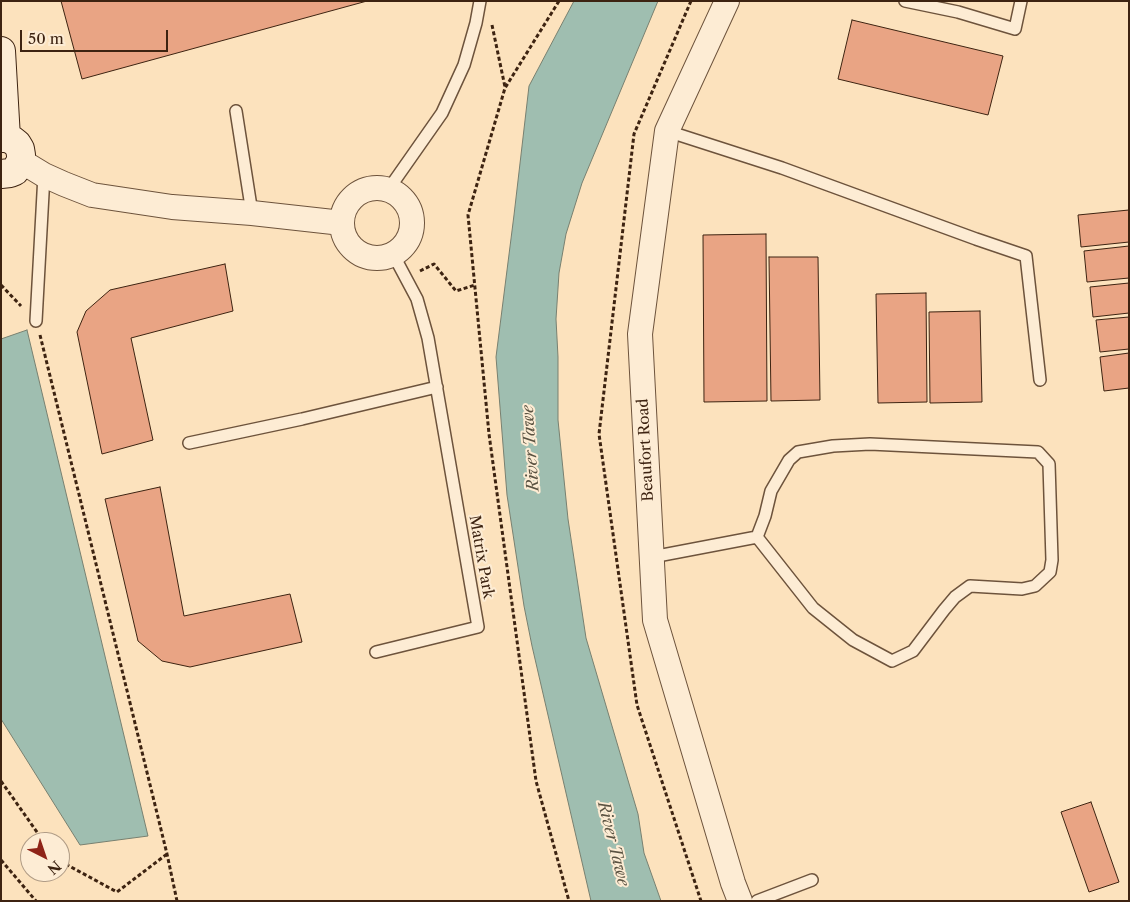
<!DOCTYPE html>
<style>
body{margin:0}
#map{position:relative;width:1130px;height:902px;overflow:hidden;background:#fce2bd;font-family:"Libre Caslon Text",serif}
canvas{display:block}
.frame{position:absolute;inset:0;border:2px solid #3d2311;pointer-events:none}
.north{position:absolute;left:20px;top:832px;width:50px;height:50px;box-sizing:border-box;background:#fdecd4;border:1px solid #b09c86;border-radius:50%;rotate:139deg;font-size:14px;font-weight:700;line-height:20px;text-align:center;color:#3d2311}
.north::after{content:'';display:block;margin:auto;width:18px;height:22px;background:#8f2418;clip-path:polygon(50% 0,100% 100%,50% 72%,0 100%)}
.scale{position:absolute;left:20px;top:30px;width:148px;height:22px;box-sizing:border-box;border:2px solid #3d2311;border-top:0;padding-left:6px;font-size:15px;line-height:18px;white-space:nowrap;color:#3d2311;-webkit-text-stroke:4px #fdecd4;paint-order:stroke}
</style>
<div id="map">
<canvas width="1130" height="902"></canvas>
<div class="frame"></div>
<div class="north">N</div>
<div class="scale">50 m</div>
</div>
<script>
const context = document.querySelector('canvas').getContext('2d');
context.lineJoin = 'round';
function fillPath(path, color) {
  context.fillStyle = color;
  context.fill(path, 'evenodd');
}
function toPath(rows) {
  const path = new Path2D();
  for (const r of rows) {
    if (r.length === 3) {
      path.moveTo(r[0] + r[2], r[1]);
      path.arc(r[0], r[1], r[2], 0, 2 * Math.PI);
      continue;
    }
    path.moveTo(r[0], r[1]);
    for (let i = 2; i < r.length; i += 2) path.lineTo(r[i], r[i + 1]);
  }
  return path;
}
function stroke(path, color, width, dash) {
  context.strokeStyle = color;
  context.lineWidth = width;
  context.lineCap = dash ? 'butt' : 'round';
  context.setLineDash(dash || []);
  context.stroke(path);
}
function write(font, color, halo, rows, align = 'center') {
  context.font = font + ' "Libre Caslon Text",serif';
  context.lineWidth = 4;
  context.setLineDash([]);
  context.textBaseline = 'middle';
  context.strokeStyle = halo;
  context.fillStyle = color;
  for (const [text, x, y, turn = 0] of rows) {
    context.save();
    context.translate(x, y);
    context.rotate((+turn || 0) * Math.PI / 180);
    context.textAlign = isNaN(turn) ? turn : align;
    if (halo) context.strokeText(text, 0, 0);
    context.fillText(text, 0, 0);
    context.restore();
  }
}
const water = toPath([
 [574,1,658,1,582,183,566,234,559,273,556,319,558,357,558,420,568,519,586,638,638,814,644,853,661,901,591,901,532,646,524,606,507,495,496,357,514,215,529,86,574,1],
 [27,330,148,836,80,845,1,719,1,339,27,330]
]);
const building = toPath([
 [61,1,367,1,82,79,61,1],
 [852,20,1003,56,988,115,838,79,852,20],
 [1129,210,1129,242,1081,247,1078,215,1129,210],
 [766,234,767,401,704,402,703,235,766,234],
 [1129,246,1129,278,1087,282,1084,251,1129,246],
 [769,257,818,257,820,400,771,401,769,257],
 [225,264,233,311,131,338,153,440,102,454,77,332,86,311,110,290,225,264],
 [1129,283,1129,313,1093,317,1090,287,1129,283],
 [926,293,927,402,878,403,876,294,926,293],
 [980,311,982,402,930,403,929,312,980,311],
 [1129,317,1129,349,1100,352,1096,320,1129,317],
 [1129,353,1129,388,1104,391,1100,357,1129,353],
 [160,487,184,616,290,594,302,642,190,667,162,661,138,641,105,499,160,487],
 [1091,802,1119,882,1089,892,1061,812,1091,802]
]);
const path = toPath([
 [559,1,505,88,468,215,489,434,536,781,569,901],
 [691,1,634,134,599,434,637,705,701,901],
 [492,25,505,87],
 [420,271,434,264,456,291,475,285],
 [1,285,21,306],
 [40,335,167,854,177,901],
 [1,781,44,842],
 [1,860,36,901],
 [60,861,117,892,167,854]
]);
const lane = toPath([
 [905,1,958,12,1015,29,1021,1],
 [236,111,252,213],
 [667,131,782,168,976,239,1026,256,1040,380],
 [388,190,442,113,464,65,476,23,480,1],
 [36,321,44,175],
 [189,443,302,419,437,387],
 [870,444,1038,452,1049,464,1052,560,1050,572,1035,586,1022,589,970,586,955,597,944,610,913,651,892,661,853,640,813,608,757,537,765,516,771,491,789,460,798,452,833,446,870,444],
 [652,557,757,537],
 [376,652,478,627,428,338,417,299,393,254],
 [757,901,812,880]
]);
const street = toPath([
 [727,1,667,131,640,334,655,620,733,883,740,901],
 [21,161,44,175,64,184,92,195,172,207,252,213,342,223],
 [377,223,35]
]);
const secondary = toPath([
 [1,51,6,138],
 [1,138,6,138,12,140,17,144,20,149,21,155,21,161,15,171,10,173,1,174]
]);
const streetNames = [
 ["Beaufort Road",646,450,-93],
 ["Matrix Park",481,557,80]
];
const waterNames = [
 ["River Tawe",531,448,-94],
 ["River Tawe",613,844,76]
];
fillPath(water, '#9fbeb0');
stroke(water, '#788070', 1);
fillPath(building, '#e9a484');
stroke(building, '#3d2311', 1);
stroke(lane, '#6d533c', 14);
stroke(street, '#6d533c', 26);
stroke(secondary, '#3d2311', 30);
stroke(path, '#3d2311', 3, [4, 2.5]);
stroke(lane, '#fdecd4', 11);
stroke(street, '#fdecd4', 24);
stroke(secondary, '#fdecd4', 28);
write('15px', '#3d2311', '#fdecd4', streetNames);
write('italic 16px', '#5a5241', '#fdecd4', waterNames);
</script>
